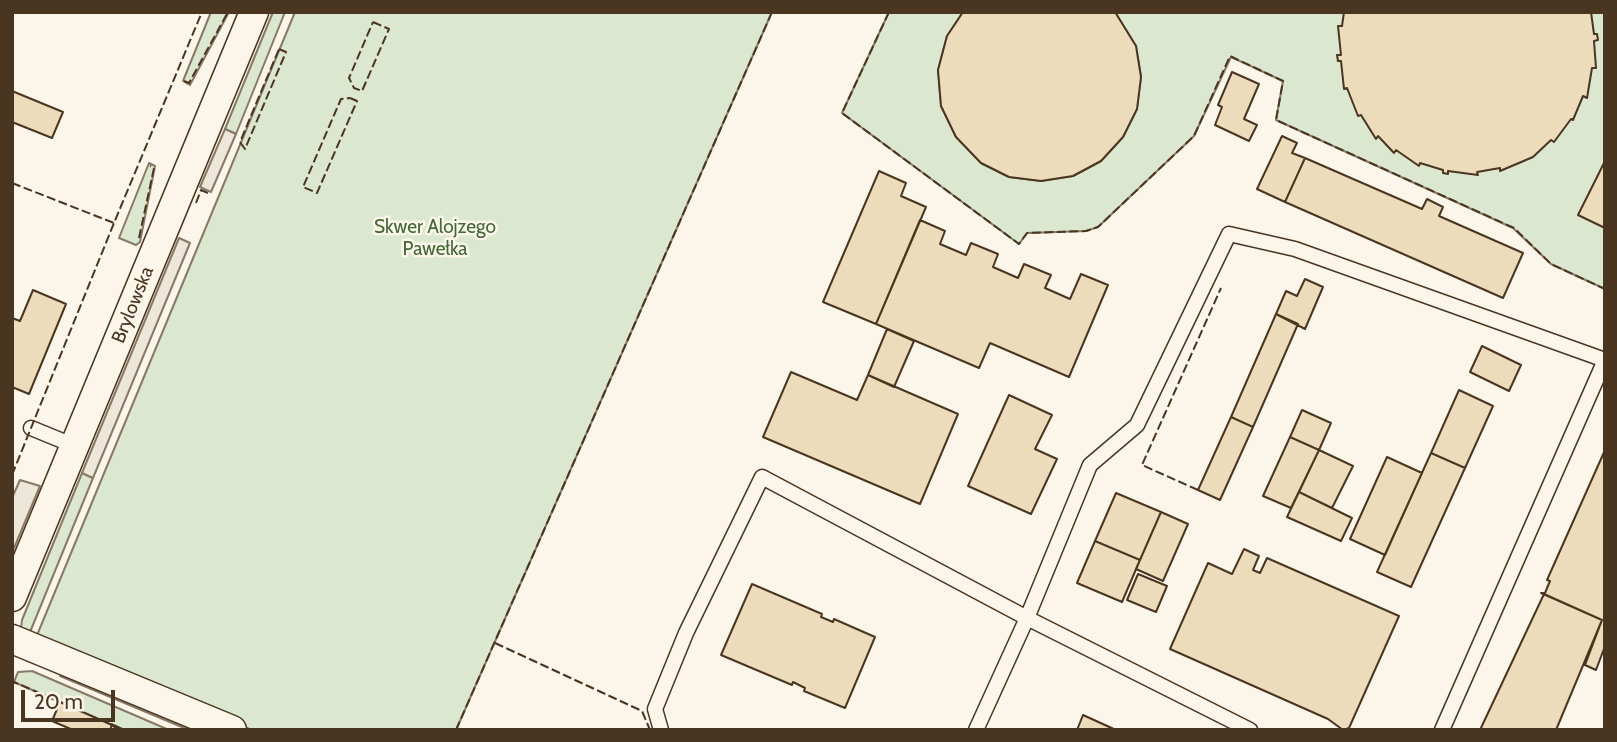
<!DOCTYPE html>
<meta charset="utf-8">
<style>
body{margin:0}
#map{position:relative;width:1617px;height:742px;overflow:hidden;background:#fbf6e9;font-family:Cabin,sans-serif}
canvas{display:block}
.frame{position:absolute;inset:0;border:14px solid #4a3520;pointer-events:none}
.scale{position:absolute;left:21px;top:690px;width:94px;height:32px;box-sizing:border-box;border:4px solid #4a3520;border-top:0;padding-left:9px;font-size:21px;line-height:24px;white-space:nowrap;color:#4a3520;-webkit-text-stroke:5px #fbf6e9;paint-order:stroke}
</style>
<div id="map">
<canvas width="1617" height="742"></canvas>
<div class="frame"></div>
<div class="scale">20 m</div>
</div>
<script>
const context = document.querySelector('canvas').getContext('2d');
context.lineJoin = 'round';
function fillPath(path, color) {
  context.fillStyle = color;
  context.fill(path, 'evenodd');
}
function toPath(rows) {
  const path = new Path2D();
  for (const r of rows) {
    path.moveTo(r[0], r[1]);
    for (let i = 2; i < r.length; i += 2) path.lineTo(r[i], r[i + 1]);
  }
  return path;
}
function stroke(path, color, width, dash) {
  context.strokeStyle = color;
  context.lineWidth = width;
  context.lineCap = dash ? 'butt' : 'round';
  context.setLineDash(dash || []);
  context.stroke(path);
}
function write(font, color, halo, rows, align = 'center') {
  context.font = font + ' Cabin,sans-serif';
  context.lineWidth = 5;
  context.setLineDash([]);
  context.textBaseline = 'middle';
  context.strokeStyle = halo;
  context.fillStyle = color;
  for (const [text, x, y, turn = 0] of rows) {
    context.save();
    context.translate(x, y);
    context.rotate((+turn || 0) * Math.PI / 180);
    context.textAlign = isNaN(turn) ? turn : align;
    if (halo) context.strokeText(text, 0, 0);
    context.fillText(text, 0, 0);
    context.restore();
  }
}
const green = toPath([
 [211,12,229,12,190,85,183,81,211,12],
 [273,12,285,12,236,134,225,129,273,12],
 [295,12,772,12,456,730,252,730,35,640,295,12],
 [889,12,963,12,947,36,938,70,941,106,956,137,981,163,1009,177,1041,181,1073,176,1101,161,1123,137,1137,109,1141,77,1136,46,1115,12,1605,12,1605,289,1551,264,1513,228,1276,120,1283,81,1231,57,1194,136,1098,227,1086,231,1027,233,1019,244,842,113,889,12],
 [149,163,155,166,140,242,136,245,119,238,149,163],
 [82,473,93,478,28,637,21,628,22,620,82,473],
 [32,671,169,730,123,730,14,682,18,672,32,671]
]);
const parking = toPath([
 [225,129,236,134,211,192,200,187,225,129],
 [179,238,190,243,93,478,82,473,179,238],
 [20,480,40,486,12,553,12,498,20,480],
 [63,668,212,730,189,730,60,676,63,668]
]);
const building = toPath([
 [963,12,1115,12,1136,46,1141,77,1137,109,1123,137,1101,161,1073,176,1041,181,1009,177,981,163,956,137,941,106,938,70,947,36,963,12],
 [1344,12,1591,12,1594,34,1597,34,1598,40,1594,41,1596,68,1592,68,1587,98,1583,96,1573,120,1571,119,1554,142,1551,140,1533,157,1500,171,1500,168,1477,172,1478,175,1448,171,1448,174,1443,173,1443,170,1420,163,1419,166,1396,150,1394,153,1378,136,1376,139,1361,115,1358,116,1347,88,1344,89,1341,61,1338,61,1337,55,1341,55,1338,26,1342,26,1344,12],
 [1232,72,1259,84,1244,119,1257,125,1249,141,1215,125,1222,107,1218,105,1232,72],
 [12,91,63,112,52,138,12,122,12,91],
 [1282,136,1297,143,1292,153,1305,158,1285,202,1257,189,1282,136],
 [1305,158,1422,209,1427,199,1443,207,1439,216,1523,253,1503,298,1285,202,1305,158],
 [1605,161,1605,228,1578,215,1605,161],
 [879,171,906,183,901,196,926,207,876,324,823,302,879,171],
 [920,220,945,231,940,244,966,255,971,243,998,254,993,267,1018,278,1024,264,1051,275,1045,288,1070,299,1081,274,1108,285,1069,377,990,343,979,368,876,324,920,220],
 [1305,279,1323,287,1305,329,1276,314,1286,291,1297,296,1305,279],
 [33,290,66,304,29,394,12,387,12,318,20,321,33,290],
 [1276,314,1298,324,1253,427,1231,417,1276,314],
 [887,329,914,341,894,387,868,375,887,329],
 [1482,346,1521,365,1509,391,1470,372,1482,346],
 [791,372,857,400,868,375,958,414,920,504,763,437,791,372],
 [1459,390,1493,406,1465,468,1431,453,1459,390],
 [1009,395,1052,415,1035,449,1057,459,1031,514,968,486,1009,395],
 [1302,410,1331,423,1319,450,1290,437,1302,410],
 [1231,417,1253,427,1220,500,1198,490,1231,417],
 [1290,437,1319,450,1291,508,1263,496,1290,437],
 [1319,450,1353,466,1332,508,1299,492,1319,450],
 [1605,450,1605,646,1596,670,1585,665,1602,620,1541,593,1545,593,1550,581,1547,580,1605,450],
 [1431,453,1465,468,1411,587,1377,572,1431,453],
 [1387,457,1422,473,1385,555,1350,539,1387,457],
 [1299,492,1352,518,1341,541,1287,517,1299,492],
 [1116,493,1161,512,1140,560,1095,541,1116,493],
 [1161,512,1188,524,1163,581,1136,569,1161,512],
 [1095,541,1140,560,1122,602,1077,583,1095,541],
 [1244,549,1259,556,1253,570,1260,573,1267,558,1399,616,1349,728,1343,730,1328,719,1170,649,1208,563,1232,574,1244,549],
 [1138,574,1167,586,1156,612,1127,600,1138,574],
 [752,584,822,614,821,617,833,622,834,619,875,637,845,708,804,691,805,688,793,682,792,685,721,655,752,584],
 [1544,594,1602,620,1556,730,1480,730,1544,594],
 [60,702,112,725,110,730,73,730,52,721,60,702],
 [1083,715,1116,730,1077,730,1083,715]
]);
const service = toPath([
 [31,428,75,446],
 [661,730,655,709,686,633,762,477,1027,618,976,730],
 [1250,730,1027,618,1090,465,1137,425,1229,234,1295,249,1605,360,1442,730]
]);
const minor = toPath([
 [12,597,254,12],
 [12,639,232,730]
]);
const fence = toPath([
 [889,12,842,113,1019,244,1027,233,1086,231,1098,227,1194,136,1230,56,1283,81,1276,120,1514,228,1551,264,1605,289],
 [373,22,389,29,362,91,354,88,349,78,373,22],
 [279,49,286,52,245,149,240,142,279,49],
 [184,81,189,83,228,12],
 [350,98,357,101,317,193,303,187,341,99,350,98],
 [12,183,114,223,202,12],
 [196,203,201,190,208,193],
 [139,238,154,168,150,166],
 [12,475,114,223],
 [1198,490,1142,465,1221,288],
 [495,643,642,711,650,730],
 [12,686,14,682,60,702],
 [456,730,772,12]
]);
const wall = toPath([
 [112,725,123,730]
]);
const parkNames = [
 ["Skwer Alojzego",435,227],
 ["Pawełka",435,249]
];
const streetNames = [
 ["Brylowska",133,305,-68]
];
fillPath(green, '#dce7d0');
stroke(green, '#887966', 2);
fillPath(parking, '#ede7d9');
stroke(parking, '#887966', 2);
fillPath(building, '#ecdcbc');
stroke(building, '#4a3520', 2);
stroke(service, '#4a3520', 17);
stroke(minor, '#4a3520', 31);
stroke(service, '#fbf6e9', 14);
stroke(minor, '#fbf6e9', 28);
stroke(fence, '#4a3520', 2, [9, 3.5]);
stroke(wall, '#4a3520', 3.5);
write('19px', '#436837', '#fbf6e9', parkNames);
write('19px', '#4a3520', '#fbf6e9', streetNames);
</script>
